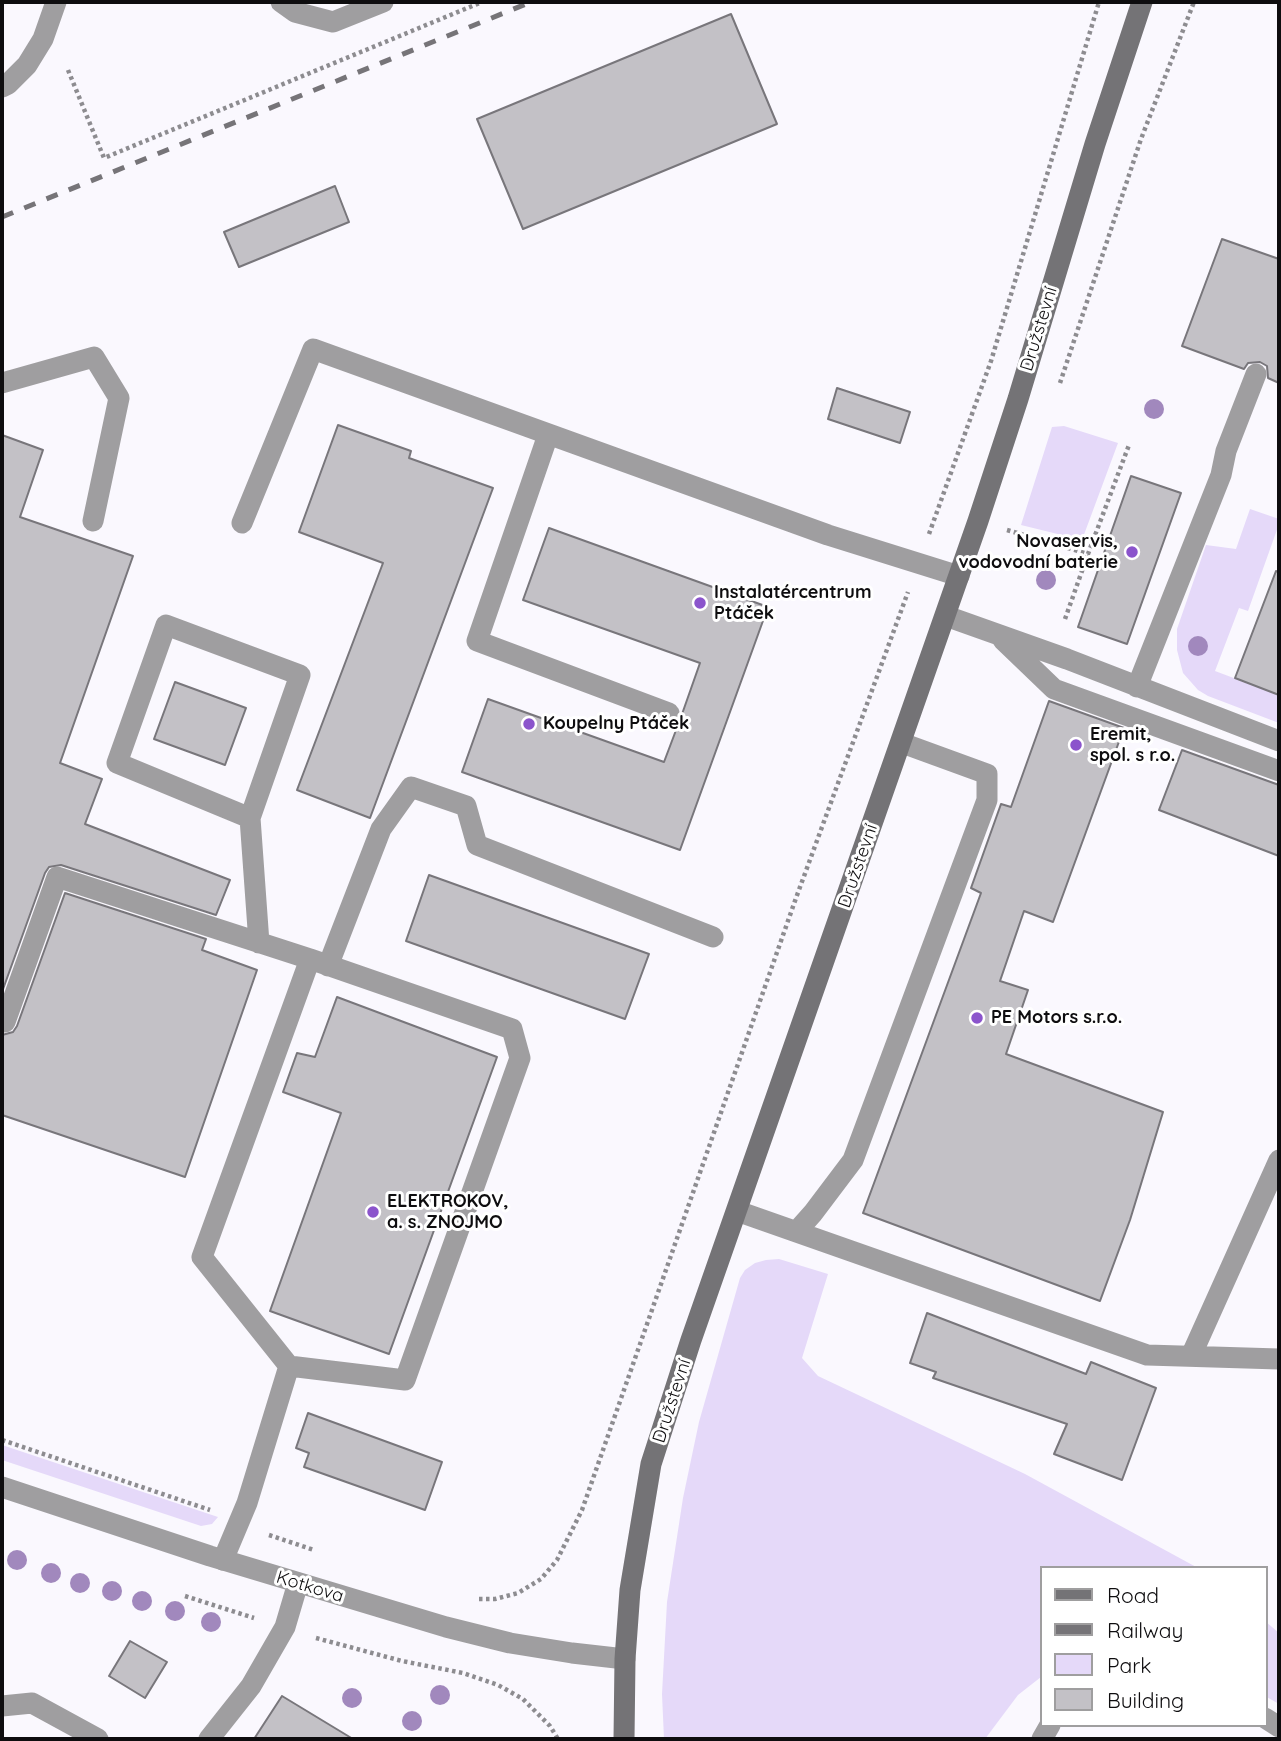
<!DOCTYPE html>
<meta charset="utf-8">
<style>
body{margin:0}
#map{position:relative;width:1281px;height:1741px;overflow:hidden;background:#faf8fe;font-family:Quicksand,sans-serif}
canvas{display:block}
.frame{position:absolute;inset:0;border:4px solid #0e0d0f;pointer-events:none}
.legend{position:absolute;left:1040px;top:1566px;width:228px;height:161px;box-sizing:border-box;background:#fff;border:2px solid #9f9e9f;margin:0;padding:9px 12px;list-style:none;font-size:21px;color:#0e0d0f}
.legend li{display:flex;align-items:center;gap:14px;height:35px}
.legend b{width:35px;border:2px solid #9f9e9f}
</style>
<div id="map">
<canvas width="1281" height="1741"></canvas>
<div class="frame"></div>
<ul class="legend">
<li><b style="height:9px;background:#747376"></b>Road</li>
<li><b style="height:9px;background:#767478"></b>Railway</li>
<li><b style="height:19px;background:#e5d9f9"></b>Park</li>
<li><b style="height:19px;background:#c3c1c6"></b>Building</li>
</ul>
</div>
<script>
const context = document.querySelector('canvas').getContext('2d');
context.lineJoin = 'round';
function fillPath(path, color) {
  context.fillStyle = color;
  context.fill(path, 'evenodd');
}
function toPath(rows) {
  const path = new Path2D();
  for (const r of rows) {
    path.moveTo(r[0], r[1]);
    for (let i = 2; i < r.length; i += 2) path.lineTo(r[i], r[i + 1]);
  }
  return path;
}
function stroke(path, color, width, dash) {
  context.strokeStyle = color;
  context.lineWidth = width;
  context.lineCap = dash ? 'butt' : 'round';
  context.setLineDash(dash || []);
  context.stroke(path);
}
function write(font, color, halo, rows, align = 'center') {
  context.font = font + ' Quicksand,sans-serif';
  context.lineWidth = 6;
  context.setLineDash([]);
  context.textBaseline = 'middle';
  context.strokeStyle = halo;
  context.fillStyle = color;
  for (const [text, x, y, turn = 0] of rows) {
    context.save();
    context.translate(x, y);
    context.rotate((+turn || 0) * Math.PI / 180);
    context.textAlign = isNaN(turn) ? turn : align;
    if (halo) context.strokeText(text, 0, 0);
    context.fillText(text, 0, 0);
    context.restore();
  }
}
const green = toPath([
 [1064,426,1118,443,1082,540,1021,525,1052,427],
 [1250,509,1279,519,1279,524,1248,611,1239,608,1215,671,1279,695,1279,723,1208,696,1198,690,1183,673,1177,650,1177,629,1206,545,1236,549],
 [779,1259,828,1274,802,1358,818,1376,1025,1474,1198,1568,1041,1568,1041,1677,1018,1695,985,1739,664,1739,662,1694,667,1602,683,1498,699,1422,740,1278,745,1270,755,1263,766,1260],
 [2,1445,218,1517,212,1524,201,1526,2,1460],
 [1265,1621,1279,1633,1279,1704,1265,1696]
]);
const building = toPath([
 [731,14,777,124,523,229,477,119,731,14],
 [335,186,349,222,239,267,224,232,335,186],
 [1222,239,1279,259,1279,383,1268,378,1267,366,1260,362,1248,363,1244,369,1182,346,1222,239],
 [837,388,910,412,900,443,828,419,837,388],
 [338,425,411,451,409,458,493,488,370,818,297,790,383,563,299,532,338,425],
 [2,435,43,450,20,517,133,556,60,763,102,779,85,824,230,880,216,915,61,865,49,867,45,873,2,992,2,435],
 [1131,476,1181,493,1127,644,1078,627,1131,476],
 [549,528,768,607,680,850,462,772,488,699,664,762,681,717,700,663,523,600,549,528],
 [1276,571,1279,572,1279,695,1235,678,1276,571],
 [175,682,246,708,225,765,154,739,175,682],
 [1049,701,1124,728,1053,922,1024,911,1000,981,1028,990,1006,1054,1163,1112,1130,1220,1100,1301,863,1213,981,893,971,888,1001,804,1011,807,1049,701],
 [1182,750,1279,785,1279,856,1159,810,1182,750],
 [429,875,649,954,625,1019,406,941,429,875],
 [65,893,206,939,202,950,257,970,185,1177,2,1115,2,1035,13,1032,17,1026,65,893],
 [337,997,497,1057,389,1354,270,1311,341,1113,283,1092,297,1053,315,1057,337,997],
 [927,1313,1086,1374,1091,1362,1156,1388,1122,1480,1054,1454,1067,1424,933,1378,936,1372,910,1363,927,1313],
 [308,1413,442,1462,425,1510,304,1467,309,1453,296,1448,308,1413],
 [130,1641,167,1662,145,1698,109,1676,130,1641],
 [282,1696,353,1739,254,1739,282,1696]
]);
const path = toPath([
 [68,70,104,158,482,2],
 [1060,383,1141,139,1194,2],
 [1007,530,1088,554,1129,445],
 [929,534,991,361,1099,2],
 [1065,619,1088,554],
 [2,1440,210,1510],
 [269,1535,314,1550],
 [185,1596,254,1618],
 [479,1599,495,1599,518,1593,541,1579,557,1560,582,1510,796,898,908,592],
 [316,1638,402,1661,463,1673,498,1685,523,1699,550,1726,558,1739]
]);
const lane = toPath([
 [281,2,295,12,333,22,383,2],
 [2,87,8,84,27,65,43,39,56,2],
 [2,383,94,357,119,398,93,521],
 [548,435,477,641,669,713],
 [242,523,313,349,828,535,959,576],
 [946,616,1067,659,1279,741],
 [1003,640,1054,689,1279,771],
 [1137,687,1221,475,1226,451,1256,374],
 [250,818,300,675,166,625,117,763,250,818,259,943],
 [328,966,381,829,411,787,466,806,477,845,713,937],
 [5,1022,57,877,310,959],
 [737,1211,1147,1355,1279,1359],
 [797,1231,813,1213,853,1160,987,800,987,774,902,743],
 [1191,1356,1279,1160],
 [223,1560,247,1503,289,1366,202,1257,310,959,512,1029,520,1058,405,1380,289,1366],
 [2,1706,32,1703,98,1739],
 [1265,1718,1279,1727],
 [209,1739,251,1686,285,1627,298,1583],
 [1042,1739,1050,1725]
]);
const street = toPath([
 [2,1487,210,1556,446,1627,510,1643,572,1653,625,1659]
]);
const secondary = toPath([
 [624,1739,625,1659,630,1590,651,1464,691,1340,978,521,1018,399,1095,144,1142,2]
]);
const rail = toPath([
 [2,217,531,2]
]);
const trees = [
 [1154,409],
 [1046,580],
 [1198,646],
 [17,1560],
 [51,1573],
 [80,1583],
 [112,1591],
 [142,1601],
 [175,1611],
 [211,1622],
 [440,1695],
 [352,1698],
 [412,1721]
];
const markers = [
 [1132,552,7,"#8b54cc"],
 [700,603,7,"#8b54cc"],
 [529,724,7,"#8b54cc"],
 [1076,745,7,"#8b54cc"],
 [977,1018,7,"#8b54cc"],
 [373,1212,7,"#8b54cc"]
];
const streetNames = [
 ["Družstevní",1039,329,-73],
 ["Družstevní",858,866,-71],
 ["Družstevní",672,1401,-72],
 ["Kotkova",310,1587,17]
];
const poiNames = [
 ["Novaservis,",1118,542,"right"],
 ["vodovodní baterie",1118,563,"right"],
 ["Instalatércentrum",714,593],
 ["Ptáček",714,614],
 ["Koupelny Ptáček",543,724],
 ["Eremit,",1090,735],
 ["spol. s r.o.",1090,756],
 ["PE Motors s.r.o.",991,1018],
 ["ELEKTROKOV,",387,1202],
 ["a. s. ZNOJMO",387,1223]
];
fillPath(green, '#e5d9f9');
fillPath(building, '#c3c1c6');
stroke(building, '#78767b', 2);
stroke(path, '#8d8c90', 4.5, [3.5, 3.5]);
stroke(lane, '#9f9ea0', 21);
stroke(street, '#9f9ea0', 21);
stroke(secondary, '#747376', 21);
stroke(rail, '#767478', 5, [12, 12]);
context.fillStyle = '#a188bd';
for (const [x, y] of trees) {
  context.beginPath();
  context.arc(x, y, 10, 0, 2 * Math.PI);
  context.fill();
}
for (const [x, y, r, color] of markers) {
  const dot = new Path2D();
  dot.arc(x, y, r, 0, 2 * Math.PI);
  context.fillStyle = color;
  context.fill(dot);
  stroke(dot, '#fff', 2.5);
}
write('18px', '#0e0d0f', '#fff', streetNames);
write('bold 18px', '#0e0d0f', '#fff', poiNames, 'left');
</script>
